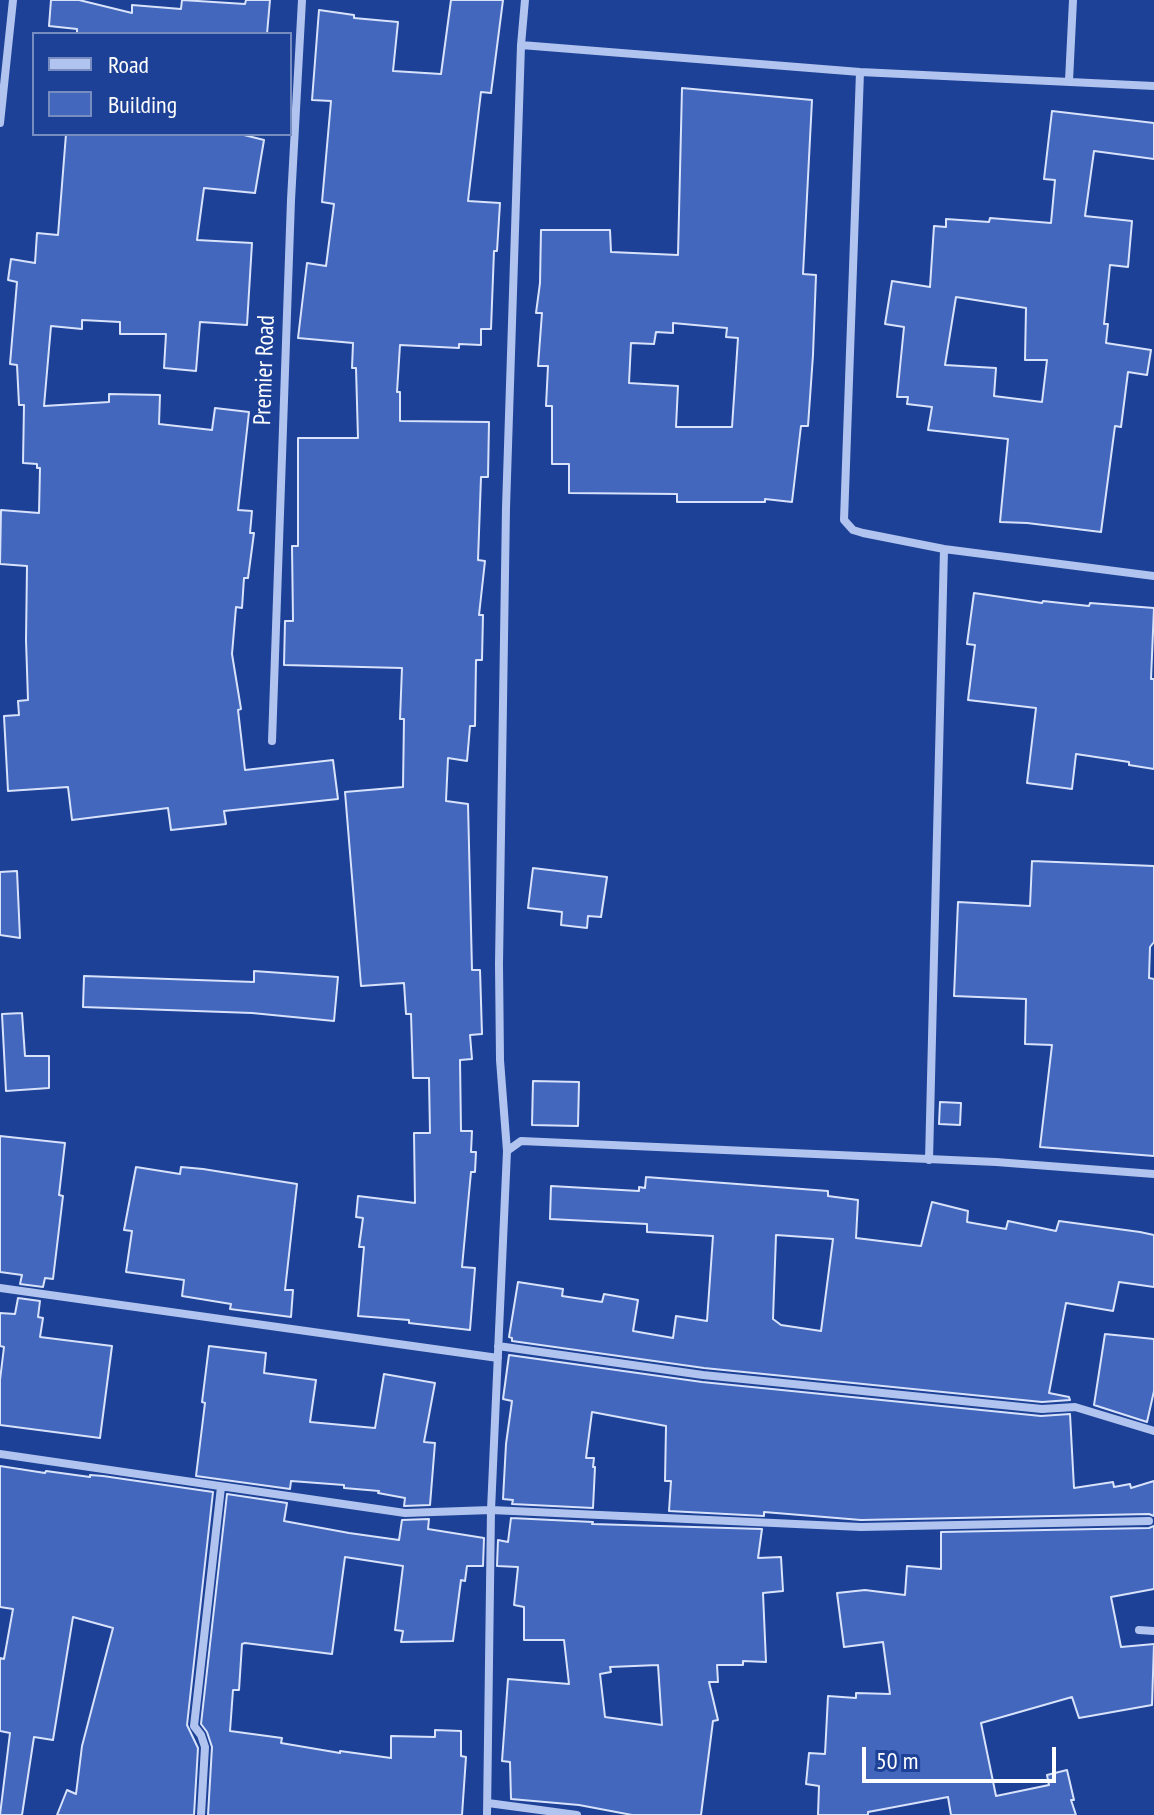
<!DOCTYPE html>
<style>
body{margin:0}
#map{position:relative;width:1154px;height:1815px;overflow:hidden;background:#1d4196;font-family:"PT Sans Narrow",sans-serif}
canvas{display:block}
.legend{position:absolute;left:32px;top:32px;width:260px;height:104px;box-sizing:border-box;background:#1d4196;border:2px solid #778dc0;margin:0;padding:10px 14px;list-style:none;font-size:24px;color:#fff}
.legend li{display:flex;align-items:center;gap:16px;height:40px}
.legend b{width:40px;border:2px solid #778dc0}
.scale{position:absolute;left:862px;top:1747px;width:194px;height:36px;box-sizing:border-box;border:4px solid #fff;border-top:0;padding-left:10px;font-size:24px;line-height:28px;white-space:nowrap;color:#fff;-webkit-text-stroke:6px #1d4196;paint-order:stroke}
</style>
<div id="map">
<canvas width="1154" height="1815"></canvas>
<ul class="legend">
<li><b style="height:10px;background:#b1c4ef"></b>Road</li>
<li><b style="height:22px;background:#4267bc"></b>Building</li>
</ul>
<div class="scale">50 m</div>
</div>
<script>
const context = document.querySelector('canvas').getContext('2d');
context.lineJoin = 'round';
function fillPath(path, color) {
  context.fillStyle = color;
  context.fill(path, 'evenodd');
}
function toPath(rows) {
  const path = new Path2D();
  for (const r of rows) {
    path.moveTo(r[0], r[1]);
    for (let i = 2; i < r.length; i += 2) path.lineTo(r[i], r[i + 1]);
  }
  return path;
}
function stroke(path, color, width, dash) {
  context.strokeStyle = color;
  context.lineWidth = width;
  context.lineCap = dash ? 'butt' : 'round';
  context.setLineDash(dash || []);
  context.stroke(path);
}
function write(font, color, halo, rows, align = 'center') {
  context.font = font + ' "PT Sans Narrow",sans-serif';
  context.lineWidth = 7;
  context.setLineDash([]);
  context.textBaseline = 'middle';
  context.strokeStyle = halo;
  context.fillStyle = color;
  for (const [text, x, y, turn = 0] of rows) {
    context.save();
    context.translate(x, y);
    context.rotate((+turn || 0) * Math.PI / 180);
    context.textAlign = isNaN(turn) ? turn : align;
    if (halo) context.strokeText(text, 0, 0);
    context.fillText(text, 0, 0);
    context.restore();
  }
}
const building = toPath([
 [51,0,79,0,132,13,132,5,181,9,182,0,245,4,246,0,270,0,267,34,77,34,77,29,49,26,51,0],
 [451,0,503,0,491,93,481,92,468,201,500,203,497,251,494,251,491,329,481,329,481,345,459,344,459,348,400,345,397,392,400,392,400,421,489,422,488,477,481,477,478,560,485,561,479,615,483,615,482,660,476,660,475,726,470,726,467,761,448,758,446,801,468,804,472,970,480,970,482,1034,470,1035,472,1059,460,1060,461,1131,472,1131,471,1152,476,1152,475,1172,471,1172,462,1267,475,1268,470,1330,409,1323,409,1320,358,1316,364,1247,359,1247,363,1218,356,1217,358,1196,415,1203,414,1133,430,1133,429,1078,413,1078,411,1014,406,1014,404,983,361,986,345,792,403,787,404,719,400,719,402,668,284,665,285,621,293,621,292,546,298,546,298,438,358,438,356,368,352,368,353,343,298,338,307,263,326,266,334,204,322,202,331,101,312,100,319,10,354,15,354,18,398,22,393,71,441,74,451,0],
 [682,88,812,100,803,274,816,275,813,355,808,426,801,426,792,502,765,499,765,502,677,502,677,494,569,493,569,464,552,464,552,406,546,406,548,366,538,366,542,313,536,313,540,283,541,230,610,230,611,252,678,255,682,88],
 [673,323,727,328,726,337,738,338,732,427,676,427,678,386,629,383,631,343,654,344,656,332,673,333,673,323],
 [1052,111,1154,123,1154,159,1094,151,1085,216,1132,221,1128,267,1110,265,1104,324,1108,324,1106,343,1151,350,1147,375,1128,372,1121,427,1115,426,1101,532,1027,523,1000,522,1008,439,928,430,932,407,907,404,908,397,897,397,904,327,885,324,892,281,930,287,934,226,946,227,946,219,989,222,990,218,1051,223,1055,180,1044,179,1052,111],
 [956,297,1026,308,1025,360,1047,360,1042,402,994,396,996,368,945,365,956,297],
 [66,134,240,134,264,140,255,193,204,188,197,240,252,243,247,325,200,322,196,371,164,368,166,334,120,334,120,322,82,320,82,329,51,326,44,406,109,402,109,394,160,395,159,424,212,430,215,408,249,412,238,510,252,511,250,533,254,533,248,578,244,578,242,608,236,607,232,654,241,709,238,710,245,770,333,760,338,799,224,811,226,824,171,830,168,808,72,820,68,787,8,791,4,716,19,715,18,701,28,700,26,640,27,566,0,564,1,510,39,513,40,468,37,468,37,464,23,463,24,405,19,405,17,365,10,364,17,282,8,280,11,259,35,263,37,233,58,235,66,134],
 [974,593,1042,603,1043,601,1089,606,1090,603,1154,608,1151,679,1154,679,1154,769,1129,765,1129,762,1076,754,1072,789,1027,783,1036,708,968,700,975,645,967,644,974,593],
 [1032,861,1154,866,1154,942,1150,947,1149,978,1154,979,1154,1156,1040,1147,1052,1045,1025,1044,1026,999,954,996,958,902,1030,906,1032,861],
 [533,868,607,877,601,917,588,916,587,928,561,925,562,912,528,908,533,868],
 [17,871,20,938,0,935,0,872,17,871],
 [254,971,338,977,334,1021,252,1013,83,1007,84,976,254,982,254,971],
 [22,1013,25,1056,49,1056,49,1088,6,1091,2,1014,22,1013],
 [533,1081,579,1082,578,1126,532,1125,533,1081],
 [940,1102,961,1103,960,1125,939,1124,940,1102],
 [0,1136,65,1143,59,1195,63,1196,53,1279,45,1278,43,1287,20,1284,22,1275,0,1272,0,1136],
 [136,1167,180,1174,181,1167,203,1169,297,1184,285,1290,293,1290,291,1317,230,1309,231,1304,182,1296,184,1280,126,1272,132,1231,124,1230,136,1167],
 [646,1177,828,1191,828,1196,858,1200,856,1238,921,1246,932,1202,968,1211,967,1222,1006,1229,1008,1221,1056,1231,1059,1221,1140,1232,1154,1235,1154,1287,1119,1282,1113,1311,1066,1303,1049,1393,1069,1397,1070,1400,1042,1402,704,1368,512,1341,512,1338,509,1337,518,1282,563,1289,562,1296,602,1302,604,1294,638,1300,633,1331,673,1338,676,1316,707,1321,713,1236,647,1232,647,1224,550,1219,551,1186,639,1191,639,1187,645,1188,646,1177],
 [776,1235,833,1239,821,1331,781,1325,773,1319,776,1235],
 [18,1298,40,1301,38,1317,43,1318,40,1337,112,1346,100,1438,0,1425,0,1380,4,1347,0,1346,0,1313,15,1314,18,1298],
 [1105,1334,1154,1339,1154,1391,1147,1422,1094,1405,1105,1334],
 [209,1346,266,1353,264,1373,316,1380,310,1422,375,1428,384,1374,435,1383,424,1442,435,1443,430,1505,404,1506,405,1498,378,1493,379,1491,344,1488,344,1485,291,1481,290,1489,196,1476,205,1403,202,1402,209,1346],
 [509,1355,702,1382,1041,1416,1070,1414,1074,1488,1113,1482,1114,1487,1130,1484,1131,1488,1154,1481,1154,1516,1149,1514,861,1520,764,1512,764,1516,669,1511,671,1481,665,1481,666,1426,592,1412,586,1458,594,1458,593,1467,595,1467,593,1508,512,1504,513,1500,503,1499,506,1444,512,1401,503,1399,509,1355],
 [0,1466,45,1473,46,1471,90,1477,90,1475,103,1476,213,1492,187,1725,198,1748,194,1815,57,1815,67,1790,76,1794,82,1746,113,1628,73,1617,53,1740,34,1737,22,1815,0,1815,10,1733,0,1731,0,1658,4,1659,13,1609,0,1607,0,1466],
 [227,1494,287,1503,284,1521,349,1533,399,1540,402,1520,429,1519,428,1529,484,1538,483,1566,467,1566,465,1581,461,1580,453,1641,401,1642,403,1631,395,1630,403,1566,345,1557,332,1654,245,1643,242,1644,239,1690,233,1690,230,1731,282,1738,281,1743,340,1753,340,1751,391,1758,391,1736,435,1737,435,1730,461,1731,461,1756,466,1757,462,1815,208,1815,212,1747,207,1732,201,1724,227,1494],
 [511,1518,593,1522,592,1524,762,1529,758,1558,781,1557,783,1591,763,1593,766,1662,743,1661,743,1665,717,1665,718,1682,709,1682,718,1720,713,1721,701,1815,632,1815,579,1805,511,1799,510,1762,502,1761,508,1679,569,1684,564,1640,524,1640,524,1607,514,1605,518,1567,497,1566,498,1540,508,1542,511,1518],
 [658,1665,662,1725,605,1717,600,1674,611,1672,610,1667,658,1665],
 [1154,1526,1154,1589,1111,1597,1121,1647,1154,1644,1152,1705,1079,1718,1072,1697,981,1723,996,1796,1049,1785,1047,1775,1067,1770,1074,1800,1071,1800,1076,1815,951,1815,948,1797,868,1812,868,1815,818,1815,819,1786,806,1784,809,1753,825,1754,828,1696,856,1698,856,1693,890,1694,883,1642,844,1647,837,1593,865,1590,905,1595,907,1566,941,1569,941,1532,1149,1528,1154,1526]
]);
const minor = toPath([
 [521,45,860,72,1154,86],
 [860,72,844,520,853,530,863,533,944,549,1154,576],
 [1069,81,1073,0],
 [0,123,13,0],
 [272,741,291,200,302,0],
 [507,1151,500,1060,499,964,506,508,521,45,525,0],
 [929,1160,944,549],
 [0,1288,498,1358],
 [498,1346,703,1375,1042,1409,1075,1407,1154,1431],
 [0,1454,405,1513,491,1510,861,1527,1149,1521],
 [1139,1630,1154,1631],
 [488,1803,577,1815],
 [201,1815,205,1747,201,1735,194,1726,221,1487],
 [487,1815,491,1510,507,1151,521,1141,996,1162,1154,1174]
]);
const streetNames = [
 ["Premier Road",265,370,-88]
];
fillPath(building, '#4267bc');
stroke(building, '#d8e3fb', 2);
stroke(minor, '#b1c4ef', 8);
write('24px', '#fff', '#1d4196', streetNames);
</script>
